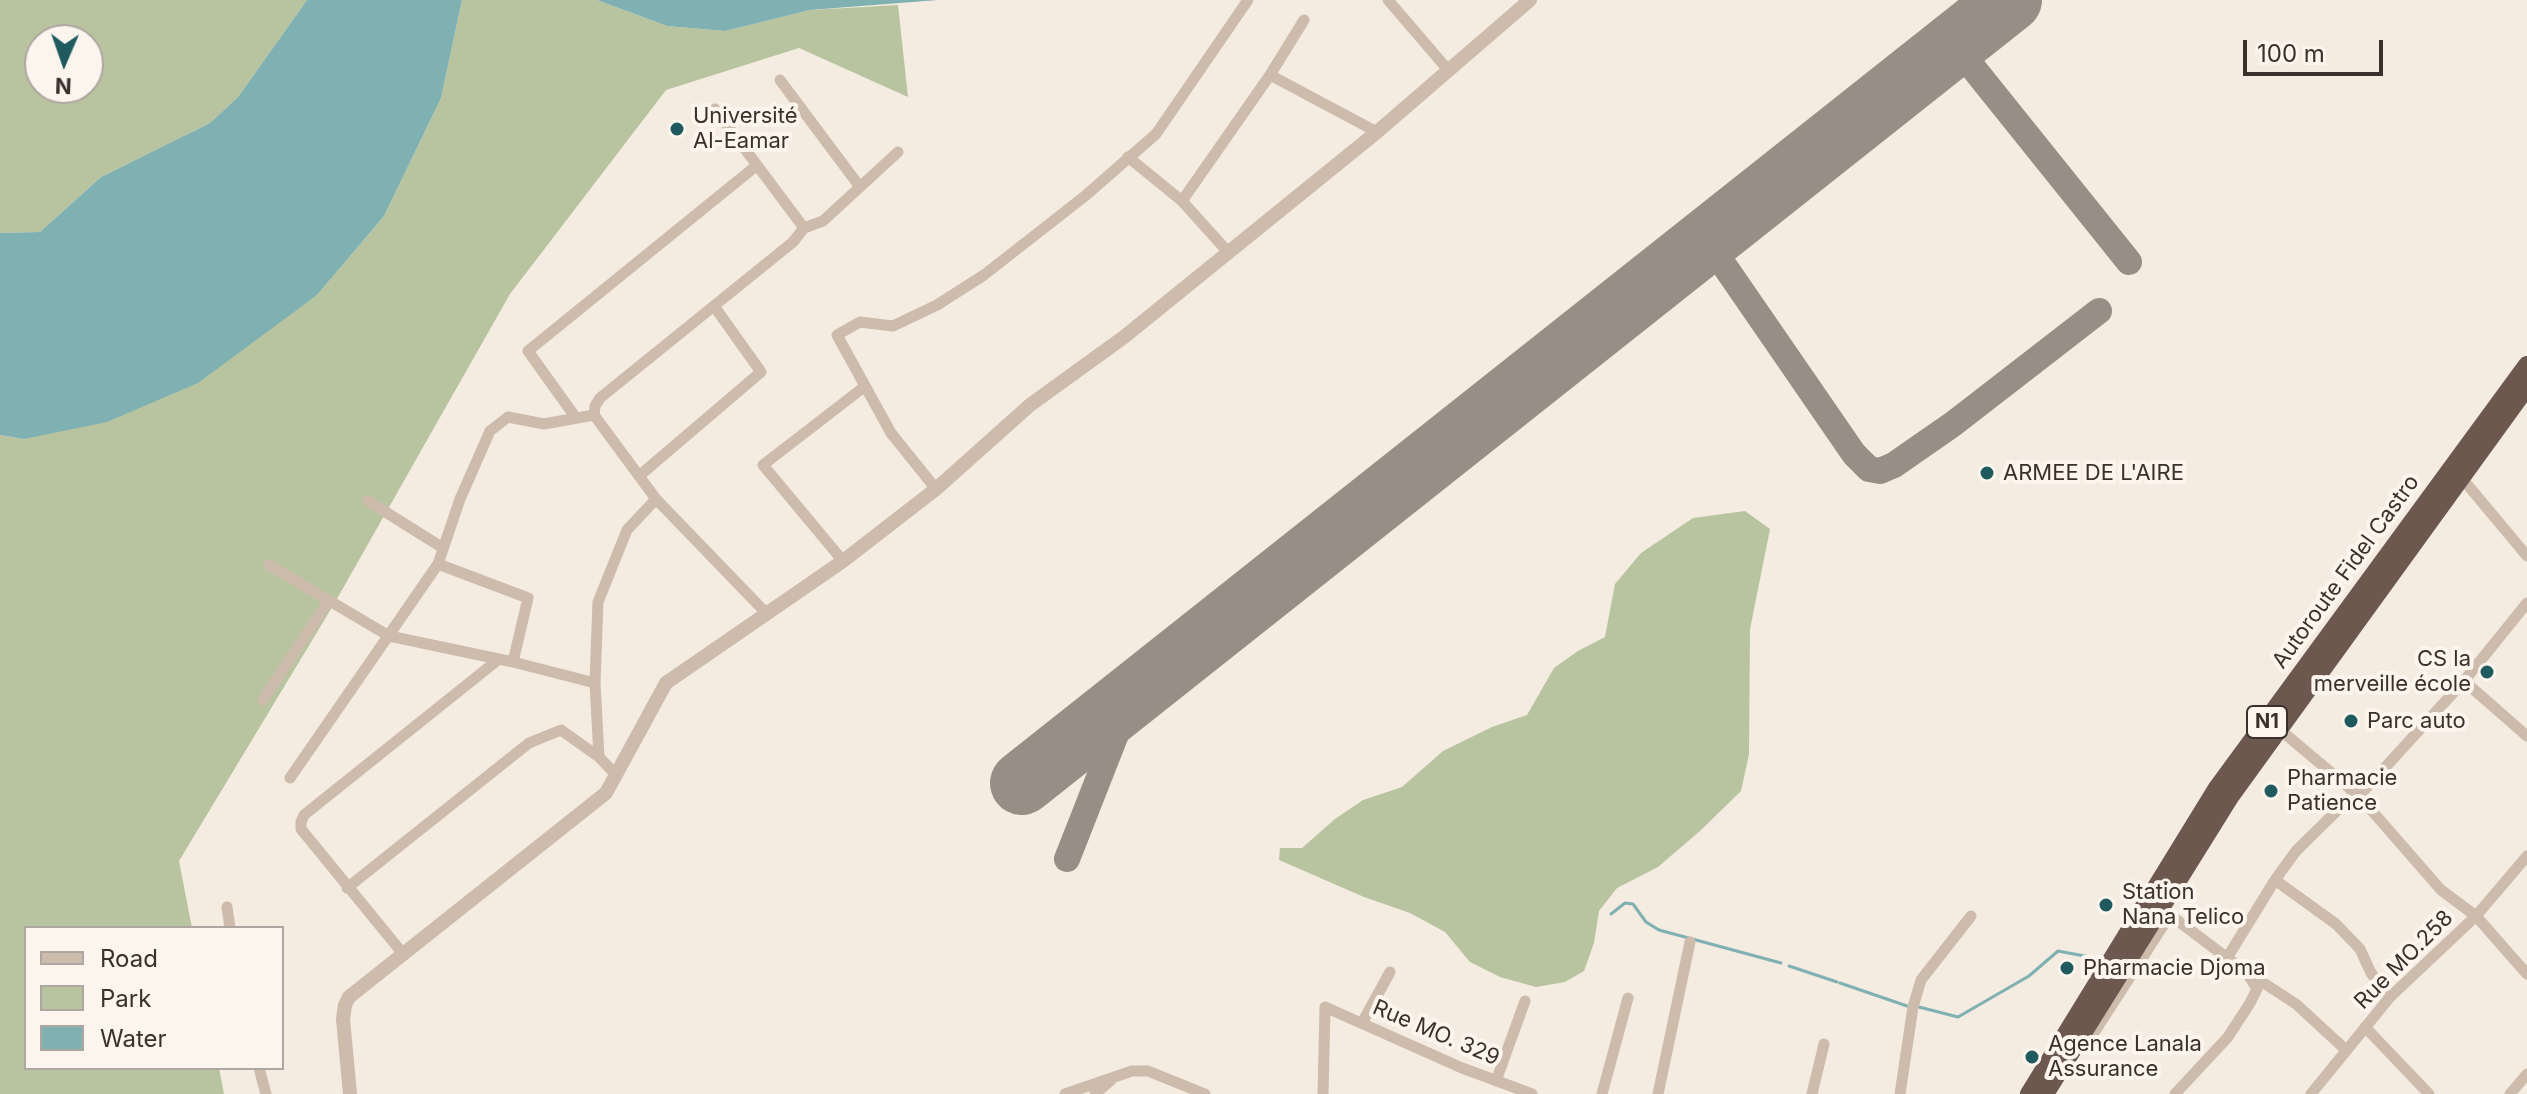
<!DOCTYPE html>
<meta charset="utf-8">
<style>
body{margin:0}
#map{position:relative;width:2527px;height:1094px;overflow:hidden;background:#f4ebe1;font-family:Inter,sans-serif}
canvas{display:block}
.legend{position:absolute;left:24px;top:926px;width:260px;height:144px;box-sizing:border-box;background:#fbf5ee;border:2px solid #aea6a0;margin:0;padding:10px 14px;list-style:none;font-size:24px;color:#3b302b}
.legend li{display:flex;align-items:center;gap:16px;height:40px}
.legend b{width:40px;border:2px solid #aea6a0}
.north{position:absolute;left:24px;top:24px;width:80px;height:80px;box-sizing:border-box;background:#fbf5ee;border:2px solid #aea6a0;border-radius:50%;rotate:182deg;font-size:22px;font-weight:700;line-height:32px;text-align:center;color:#3b302b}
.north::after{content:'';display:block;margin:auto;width:28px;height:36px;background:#1f5a5e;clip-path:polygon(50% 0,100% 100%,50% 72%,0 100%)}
.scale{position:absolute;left:2243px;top:40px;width:140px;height:36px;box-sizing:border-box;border:4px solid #3b302b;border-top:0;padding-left:10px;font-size:24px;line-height:28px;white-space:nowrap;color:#3b302b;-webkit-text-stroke:6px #fbf5ee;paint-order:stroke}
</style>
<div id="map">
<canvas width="2527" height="1094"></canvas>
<ul class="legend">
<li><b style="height:10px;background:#cdbbac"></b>Road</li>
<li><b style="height:22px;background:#b8c4a0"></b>Park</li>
<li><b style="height:22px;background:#7fb0b2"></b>Water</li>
</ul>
<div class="north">N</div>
<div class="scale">100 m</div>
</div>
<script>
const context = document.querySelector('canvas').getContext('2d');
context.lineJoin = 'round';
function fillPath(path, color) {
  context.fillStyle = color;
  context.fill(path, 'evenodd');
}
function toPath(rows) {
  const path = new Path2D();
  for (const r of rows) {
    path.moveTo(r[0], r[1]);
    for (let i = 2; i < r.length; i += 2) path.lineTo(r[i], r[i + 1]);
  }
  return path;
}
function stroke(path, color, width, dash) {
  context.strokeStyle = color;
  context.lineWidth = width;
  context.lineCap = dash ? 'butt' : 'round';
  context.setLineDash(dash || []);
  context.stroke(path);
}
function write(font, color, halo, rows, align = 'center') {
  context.font = font + ' Inter,sans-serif';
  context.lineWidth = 8;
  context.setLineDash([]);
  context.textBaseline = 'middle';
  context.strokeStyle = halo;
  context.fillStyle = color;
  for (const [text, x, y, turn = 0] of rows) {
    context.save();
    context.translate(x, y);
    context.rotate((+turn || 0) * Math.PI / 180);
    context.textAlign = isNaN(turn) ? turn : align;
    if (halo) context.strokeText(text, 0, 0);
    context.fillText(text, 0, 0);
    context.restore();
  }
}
const green = toPath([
 [0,0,307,0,238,97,210,123,101,177,40,232,0,233],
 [40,40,88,40,88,88,40,88],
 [462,0,597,0,667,26,725,31,810,10,898,5,908,97,799,48,666,90,510,294,334,604,179,861,192,928,26,928,26,1068,219,1068,224,1094,0,1094,0,435,24,439,317,295,384,216,441,98],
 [1745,511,1770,529,1750,629,1749,754,1741,791,1700,831,1658,867,1617,888,1599,911,1594,943,1584,971,1565,982,1536,987,1500,977,1470,962,1445,932,1410,913,1364,897,1279,860,1280,848,1302,848,1335,819,1363,800,1402,787,1443,751,1492,727,1527,715,1554,668,1578,651,1605,637,1615,584,1641,553,1693,518]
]);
const water = toPath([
 [307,0,462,0,441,98,384,216,317,295,198,383,107,422,24,439,0,435,0,233,40,232,101,177,210,123,238,97],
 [597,0,938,0,810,10,725,31,667,26]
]);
const stream = toPath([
 [1611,914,1625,903,1633,904,1646,922,1659,930,1781,963],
 [1789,966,1837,982],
 [1840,983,1907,1006],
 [1919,1007,1958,1017,2029,976,2058,951,2095,958]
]);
const taxiway = toPath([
 [1954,44,2129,262],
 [1708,242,1854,454,1869,469,1880,471,1894,465,1953,424,2099,311],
 [1067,859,1122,719,1144,687]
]);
const runway = toPath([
 [1022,783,2010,0]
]);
const minor = toPath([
 [1388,0,1449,71],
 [1270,75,1377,132],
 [780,80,860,187],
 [715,109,804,228],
 [1128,157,1182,201,1228,252],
 [1182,201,1270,75,1304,20],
 [576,418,528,351,756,166],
 [639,476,761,372,714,306],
 [2461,477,2527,556],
 [936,489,891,433,837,335,860,322,893,326,937,305,984,275,1085,196,1156,134,1248,0],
 [368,501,443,548],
 [843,561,763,465,864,387],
 [438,564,528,598,513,662],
 [269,565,389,636,513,662,595,683],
 [767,614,656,499,594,415,595,406,600,398,793,242,804,228,823,221,898,152],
 [2464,681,2527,736],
 [263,700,329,600],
 [2278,728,2359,796,2441,890,2476,916,2527,974],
 [617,776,599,757,595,683,598,602,627,530,656,499],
 [290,778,438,564,460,499,490,431,508,417,544,424,594,415],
 [2359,796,2464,681,2527,603],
 [2275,880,2336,924,2360,949,2371,973,2390,997],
 [347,888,529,743,561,730,599,757],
 [227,907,230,928],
 [2161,908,2239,967,2296,1004,2346,1050],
 [404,955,301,829,301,822,304,815,499,659],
 [2227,958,2275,880,2296,851,2355,793],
 [1362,1023,1390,972],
 [2365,1027,2429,1094],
 [2086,1045,2170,915],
 [259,1068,266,1094],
 [1496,1081,1525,1001],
 [1065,1094,1132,1071,1148,1071,1205,1094],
 [1095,1094,1111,1080],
 [1323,1094,1325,1007,1462,1068,1532,1094],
 [1602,1094,1628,998],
 [1658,1094,1690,942],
 [1812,1094,1824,1044],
 [1900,1094,1913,1007,1921,980,1971,916],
 [2175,1094,2228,1037,2250,1003,2257,989,2249,976],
 [2311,1094,2390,997,2476,916,2527,856],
 [2510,1094,2527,1074]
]);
const tertiary = toPath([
 [350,1094,343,1019,345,1005,349,997,606,793,666,683,843,561,936,489,1030,405,1124,337,1377,132,1530,0]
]);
const trunk = toPath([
 [2029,1094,2217,788,2527,365],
 [2045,1094,2230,797,2527,387]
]);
const markers = [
 [677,129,8,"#1f5a5e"],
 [1987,473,8,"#1f5a5e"],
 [2487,672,8,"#1f5a5e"],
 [2351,721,8,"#1f5a5e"],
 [2271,791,8,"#1f5a5e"],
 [2106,905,8,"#1f5a5e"],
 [2067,968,8,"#1f5a5e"],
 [2032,1057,8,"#1f5a5e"]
];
const shields = [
 [2267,722,40]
];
const shieldNames = [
 ["N1",2267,722]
];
const poiNames = [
 ["Université",693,116],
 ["Al-Eamar",693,141],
 ["ARMEE DE L'AIRE",2003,473],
 ["CS la",2471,659,"right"],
 ["merveille école",2471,684,"right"],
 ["Parc auto",2367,721],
 ["Pharmacie",2287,778],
 ["Patience",2287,803],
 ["Station",2122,892],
 ["Nana Telico",2122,917],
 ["Pharmacie Djoma",2083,968],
 ["Agence Lanala",2048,1044],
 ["Assurance",2048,1069]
];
const streetNames = [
 ["Autoroute Fidel Castro",2346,572,-54],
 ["Rue MO.258",2404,960,-45],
 ["Rue MO. 329",1436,1033,23]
];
fillPath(green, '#b8c4a0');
fillPath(water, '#7fb0b2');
stroke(stream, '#7fb0b2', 3);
stroke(taxiway, '#988e86', 26);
stroke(runway, '#988e86', 64);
stroke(minor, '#cdbbac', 11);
stroke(tertiary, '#cdbbac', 14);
stroke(trunk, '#6c584f', 18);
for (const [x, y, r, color] of markers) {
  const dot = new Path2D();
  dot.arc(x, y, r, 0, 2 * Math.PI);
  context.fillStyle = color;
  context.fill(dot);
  stroke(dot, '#fbf5ee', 3);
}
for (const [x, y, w] of shields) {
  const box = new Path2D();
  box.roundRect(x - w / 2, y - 16, w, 32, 6);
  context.fillStyle = '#fbf5ee';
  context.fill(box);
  stroke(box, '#3b302b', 2);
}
write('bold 20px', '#3b302b', null, shieldNames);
write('22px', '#3b302b', '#fbf5ee', poiNames, 'left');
write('22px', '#3b302b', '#fbf5ee', streetNames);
</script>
